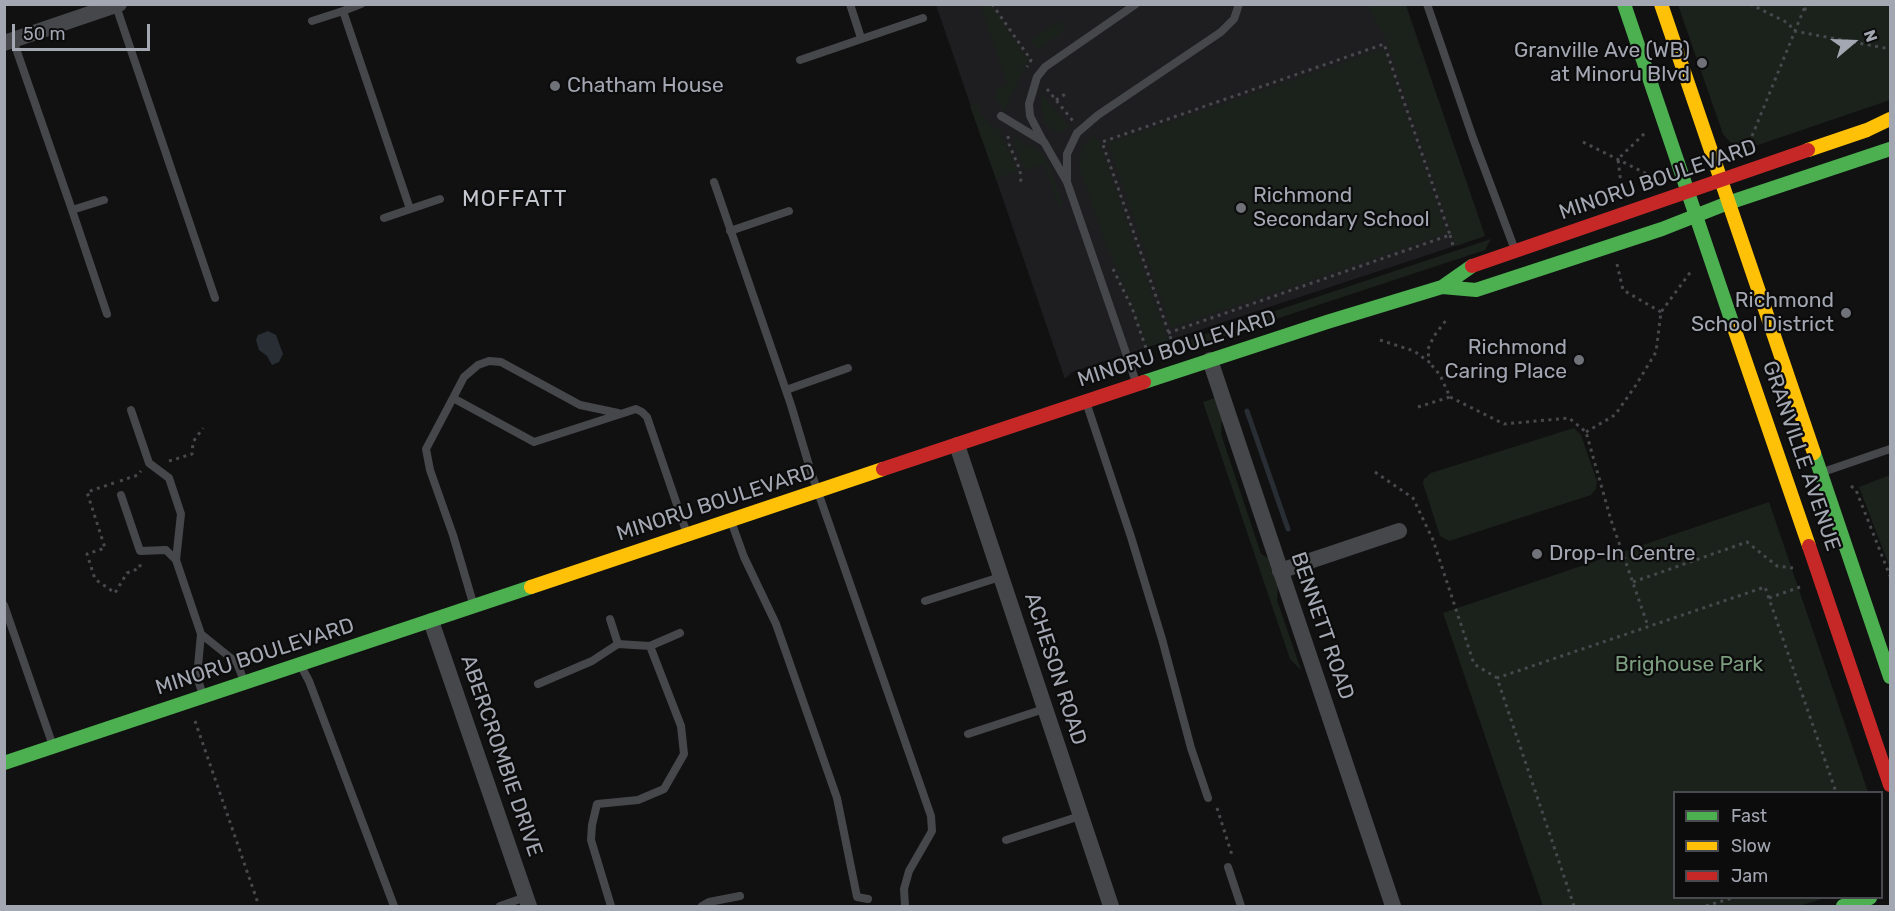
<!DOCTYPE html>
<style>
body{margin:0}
#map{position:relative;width:1895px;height:911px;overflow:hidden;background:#111112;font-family:Rubik,sans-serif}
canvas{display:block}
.frame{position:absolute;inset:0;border:6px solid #a3a7b2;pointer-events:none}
.legend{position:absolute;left:1673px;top:791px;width:210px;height:108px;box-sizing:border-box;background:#0c0c0d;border:2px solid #484a4f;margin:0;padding:8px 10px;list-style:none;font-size:18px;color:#a3a7b2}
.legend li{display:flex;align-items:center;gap:12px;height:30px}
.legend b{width:30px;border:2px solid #484a4f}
.north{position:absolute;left:1823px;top:12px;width:60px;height:60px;-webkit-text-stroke:4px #0c0c0d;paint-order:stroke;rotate:71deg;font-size:16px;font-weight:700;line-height:24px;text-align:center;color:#a3a7b2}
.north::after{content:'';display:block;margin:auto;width:21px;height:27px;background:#a3a7b2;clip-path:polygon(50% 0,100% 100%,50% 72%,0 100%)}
.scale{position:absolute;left:12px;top:24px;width:138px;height:27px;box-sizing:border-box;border:3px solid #a3a7b2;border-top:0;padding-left:8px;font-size:18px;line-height:21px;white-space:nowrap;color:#a3a7b2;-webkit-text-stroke:4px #0c0c0d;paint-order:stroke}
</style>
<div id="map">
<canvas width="1895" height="911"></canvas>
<div class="frame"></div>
<ul class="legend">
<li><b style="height:8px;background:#4caf50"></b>Fast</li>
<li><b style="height:8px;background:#ffc107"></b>Slow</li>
<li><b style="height:8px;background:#c62828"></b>Jam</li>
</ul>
<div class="north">N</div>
<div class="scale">50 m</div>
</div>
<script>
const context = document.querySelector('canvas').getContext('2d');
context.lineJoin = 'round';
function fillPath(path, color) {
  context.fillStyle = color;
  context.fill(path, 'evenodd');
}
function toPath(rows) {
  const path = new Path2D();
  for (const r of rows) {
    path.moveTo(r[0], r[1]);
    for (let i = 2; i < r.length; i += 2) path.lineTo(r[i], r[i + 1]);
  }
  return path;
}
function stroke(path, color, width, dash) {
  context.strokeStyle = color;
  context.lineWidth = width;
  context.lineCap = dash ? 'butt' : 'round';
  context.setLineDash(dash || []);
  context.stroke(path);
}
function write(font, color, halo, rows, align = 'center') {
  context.font = font + ' Rubik,sans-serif';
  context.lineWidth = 4.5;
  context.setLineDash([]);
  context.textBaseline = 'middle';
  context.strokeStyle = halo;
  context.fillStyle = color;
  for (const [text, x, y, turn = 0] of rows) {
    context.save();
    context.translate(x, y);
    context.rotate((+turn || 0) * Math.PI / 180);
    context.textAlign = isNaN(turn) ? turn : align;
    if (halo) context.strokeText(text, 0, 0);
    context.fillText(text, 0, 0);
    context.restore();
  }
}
const built = toPath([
 [936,5,1406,5,1485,236,1072,372,1065,379]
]);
const green = toPath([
 [980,5,991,5,1028,60,1004,111,996,99,996,90,1008,85],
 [1374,5,1405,5,1485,236,1456,246,1386,40,1369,8],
 [1678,5,1890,5,1890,100,1755,146,1743,148,1731,143,1723,134],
 [1060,21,1066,30,1038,49,1030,40],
 [1384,49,1447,233,1171,328,1108,143],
 [1041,92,1069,127,1062,131,1057,132,1046,124,1042,112],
 [977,104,981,114,988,123,1001,131,1002,137,1018,171,996,179,970,106],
 [1093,136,1099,141,1168,340,1147,347,1132,304,1107,247,1080,170,1079,161,1083,146],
 [1014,138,1040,151,1046,160,1063,205,1059,207,1044,164,1025,170,1014,144],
 [1491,239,1485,250,1188,348,1185,341],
 [1215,398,1222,419,1221,434,1261,554,1270,559,1278,584,1277,600,1301,670,1290,659,1203,402],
 [1574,428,1581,435,1597,481,1596,489,1591,495,1449,541,1440,536,1423,483,1424,479,1431,473],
 [1890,475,1890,568,1859,487],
 [1769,502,1868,792,1674,792,1674,898,1825,898,1799,906,1543,906,1443,613]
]);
const water = toPath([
 [268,331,276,335,283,354,279,362,272,365,267,356,259,350,256,340,258,335]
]);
const stream = toPath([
 [1247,411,1288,529]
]);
const path = toPath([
 [992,4,1031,60,1027,67],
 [1750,4,1788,23,1794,31,1890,49],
 [1804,10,1811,4],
 [1047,89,1073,121],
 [1056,100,1067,93],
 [1008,136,1009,144,1020,170,1021,183],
 [1752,136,1806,4],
 [1583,142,1659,180],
 [1622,193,1618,159,1646,132],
 [1450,235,1454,249],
 [1617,264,1623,290,1661,312],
 [1113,269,1132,308,1147,351],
 [1168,333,1450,235,1384,44,1102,142,1172,342],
 [1380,340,1414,351,1429,362,1428,349,1434,336,1447,319],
 [1450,397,1504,424,1569,418,1586,432,1611,520,1648,626],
 [1418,407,1450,397,1440,375,1429,362],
 [1586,432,1615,415,1636,385,1656,352,1661,312,1692,270],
 [169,461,192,454,193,442,203,428],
 [1375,472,1413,498,1433,540,1474,664,1497,678],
 [120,481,138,475,141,471],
 [114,483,87,492,105,548,87,554,95,579,115,593,127,573,140,568,140,563],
 [1851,486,1856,490,1890,576],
 [1633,582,1747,542,1777,566,1793,568],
 [1769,598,1800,587],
 [195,721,259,906],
 [1217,808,1232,855],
 [1574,906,1497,678,1765,587,1836,792],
 [1706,906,1732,898]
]);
const lane = toPath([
 [361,4,343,11,410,209],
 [850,4,861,38],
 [1427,4,1473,138,1515,250],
 [116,6,215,298],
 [312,21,343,11],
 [13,40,72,210,104,200],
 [800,60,923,18],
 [1001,116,1044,142,1067,182,1136,382],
 [1043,141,1030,116,1029,104,1037,77,1045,67,1136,4],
 [714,182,791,405,811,472,931,816,932,831,909,871,904,889,905,906],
 [1067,182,1067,154,1077,133,1098,115,1221,32,1234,19,1239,4],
 [72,210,107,314],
 [384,218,440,199],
 [730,231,789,211],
 [786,390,848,368],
 [453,398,464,377,478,365,489,361,501,362,580,405,618,413],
 [1086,402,1131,537,1162,639,1191,748,1208,798],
 [131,410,149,463,169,478,181,514,176,560,201,634,197,677,203,695],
 [1823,472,1890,449],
 [121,495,140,551,166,550,176,560],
 [731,521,744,557,776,624,837,798,857,897,868,899],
 [925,601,1000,577],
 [473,603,453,535,430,470,426,449,453,398,534,442,636,409,642,412,647,417,686,531],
 [4,605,52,743],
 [610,619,618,644],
 [201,634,237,663,244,681],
 [650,646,680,633],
 [301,666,309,681,394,906],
 [538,684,592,661,618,644,650,646,681,726,684,754,664,789,638,800,597,804,592,825,591,840,611,906],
 [968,734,1044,709],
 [1006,840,1080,816],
 [1228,867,1241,906],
 [500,906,526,897],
 [702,906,709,902,740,896]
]);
const street = toPath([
 [4,43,119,4],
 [1210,360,1393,906],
 [957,445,1111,906],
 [1280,571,1399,531],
 [431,621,529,906]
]);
const fast = toPath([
 [1624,4,1734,328],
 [1442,287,1476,290,1662,229,1728,203,1890,149],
 [1144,382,1327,322,1442,287,1472,266],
 [1814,453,1890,677],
 [4,763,531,587],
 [1843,906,1870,898]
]);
const slow = toPath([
 [1661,4,1814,453],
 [1808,150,1867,130,1890,119],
 [1734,328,1809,546],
 [531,587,883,469]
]);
const jam = toPath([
 [1472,266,1808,150],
 [883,469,1144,382],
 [1809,546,1890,785]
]);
const markers = [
 [1702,63,6,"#70727a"],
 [555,86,6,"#70727a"],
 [1241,208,6,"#70727a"],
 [1846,313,6,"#70727a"],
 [1579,360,6,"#70727a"],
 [1537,554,6,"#70727a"]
];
const poiNames = [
 ["Granville Ave (WB)",1690,51],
 ["at Minoru Blvd",1690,75],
 ["Chatham House",567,86,"left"],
 ["Richmond",1253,196,"left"],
 ["Secondary School",1253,220,"left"],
 ["Richmond",1834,301],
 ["School District",1834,325],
 ["Richmond",1567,348],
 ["Caring Place",1567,372],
 ["Drop-In Centre",1549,554,"left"]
];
const streetNames = [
 ["MINORU BOULEVARD",1658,180,-19],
 ["MINORU BOULEVARD",1177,349,-18],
 ["GRANVILLE AVENUE",1801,456,71],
 ["MINORU BOULEVARD",716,503,-18],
 ["BENNETT ROAD",1322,626,71],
 ["MINORU BOULEVARD",255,657,-18],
 ["ACHESON ROAD",1055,669,72],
 ["ABERCROMBIE DRIVE",501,756,71]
];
const parkNames = [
 ["Brighouse Park",1689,665]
];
const neighbourhoodNames = [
 ["MOFFATT",515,200]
];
fillPath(built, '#1e1e20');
fillPath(green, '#1b221c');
fillPath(water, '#282e34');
stroke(stream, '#282e34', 5);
stroke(path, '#47494c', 3, [3, 4.5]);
stroke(lane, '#46474a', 8);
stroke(street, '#46474a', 16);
stroke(fast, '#4caf50', 14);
stroke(slow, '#ffc107', 14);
stroke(jam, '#c62828', 14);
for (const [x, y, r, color] of markers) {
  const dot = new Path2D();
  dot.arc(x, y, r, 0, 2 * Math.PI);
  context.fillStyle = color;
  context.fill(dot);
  stroke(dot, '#0c0c0d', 2);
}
write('21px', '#a3a7b2', '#0c0c0d', poiNames, 'right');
write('21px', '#a3a7b2', '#0c0c0d', streetNames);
write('21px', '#7b9c7e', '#0c0c0d', parkNames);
context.letterSpacing = '1.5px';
write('22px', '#c4c6ce', '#0c0c0d', neighbourhoodNames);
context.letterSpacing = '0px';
</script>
